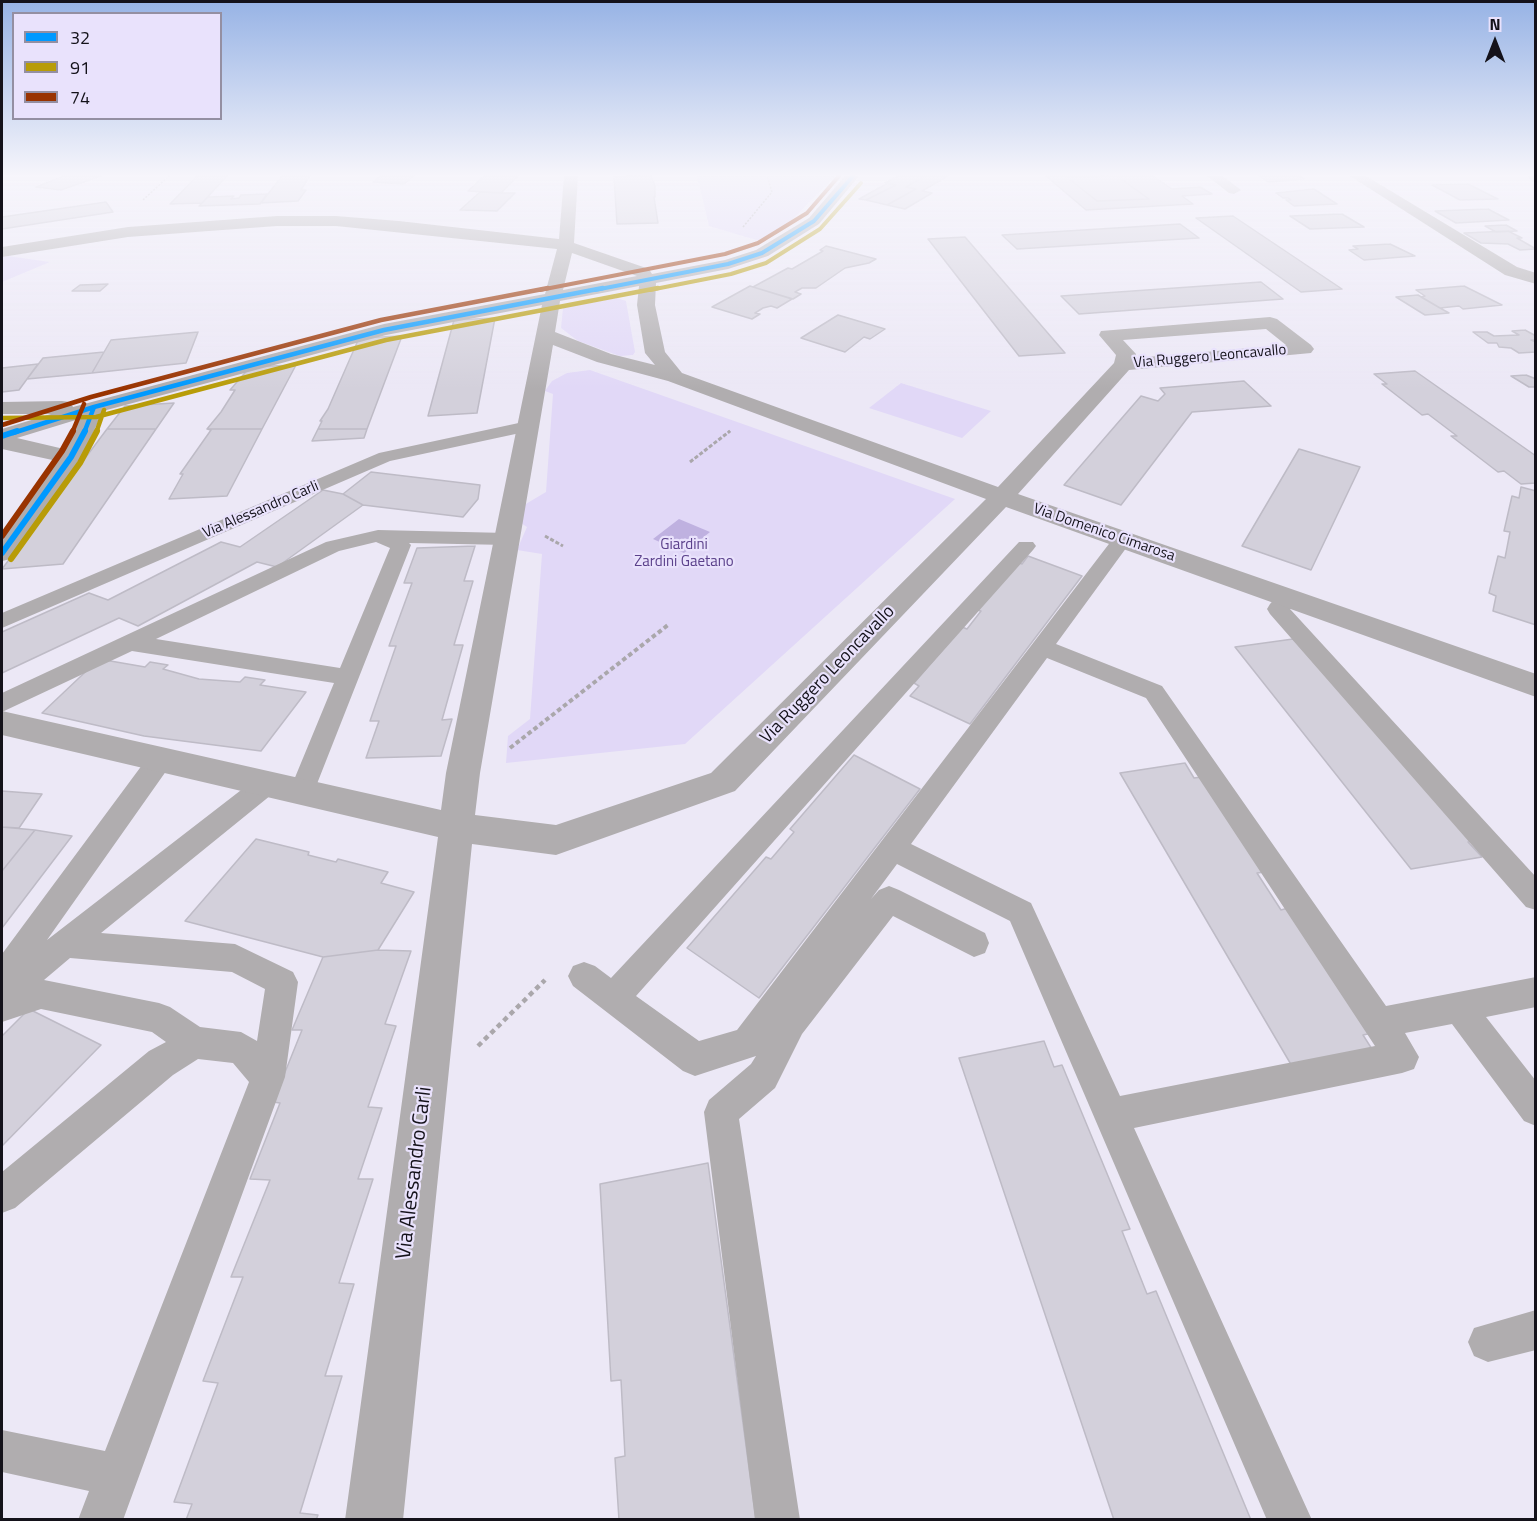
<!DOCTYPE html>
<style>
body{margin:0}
#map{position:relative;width:1537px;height:1521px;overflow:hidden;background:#ece8f6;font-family:"Titillium Web",sans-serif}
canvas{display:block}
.frame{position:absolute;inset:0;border:3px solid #14121a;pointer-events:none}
.legend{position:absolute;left:12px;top:12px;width:210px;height:108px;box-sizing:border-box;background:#e9e2fc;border:2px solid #948fa2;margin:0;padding:8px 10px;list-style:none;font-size:18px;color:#14121a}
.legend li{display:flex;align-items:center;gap:12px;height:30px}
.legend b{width:30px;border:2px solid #948fa2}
.north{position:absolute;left:1465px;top:12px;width:60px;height:60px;-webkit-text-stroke:4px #e9e2fc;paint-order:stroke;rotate:0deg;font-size:16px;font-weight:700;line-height:24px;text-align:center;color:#14121a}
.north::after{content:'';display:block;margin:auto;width:21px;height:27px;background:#14121a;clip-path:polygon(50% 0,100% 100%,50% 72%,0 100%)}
</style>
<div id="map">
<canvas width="1537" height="1521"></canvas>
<div class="frame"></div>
<ul class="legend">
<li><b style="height:8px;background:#09f"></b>32</li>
<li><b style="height:8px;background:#b89c08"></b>91</li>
<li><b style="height:8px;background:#930"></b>74</li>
</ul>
<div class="north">N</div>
</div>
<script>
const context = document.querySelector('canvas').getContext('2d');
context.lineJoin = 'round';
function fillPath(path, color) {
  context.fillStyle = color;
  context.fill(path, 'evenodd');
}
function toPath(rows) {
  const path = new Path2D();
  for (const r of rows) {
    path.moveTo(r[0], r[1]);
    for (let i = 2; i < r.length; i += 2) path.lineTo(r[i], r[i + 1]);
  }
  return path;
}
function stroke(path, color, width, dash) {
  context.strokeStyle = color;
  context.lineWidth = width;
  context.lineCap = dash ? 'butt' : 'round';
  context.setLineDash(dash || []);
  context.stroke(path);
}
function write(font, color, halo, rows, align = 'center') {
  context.font = font + ' "Titillium Web",sans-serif';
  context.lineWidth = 4.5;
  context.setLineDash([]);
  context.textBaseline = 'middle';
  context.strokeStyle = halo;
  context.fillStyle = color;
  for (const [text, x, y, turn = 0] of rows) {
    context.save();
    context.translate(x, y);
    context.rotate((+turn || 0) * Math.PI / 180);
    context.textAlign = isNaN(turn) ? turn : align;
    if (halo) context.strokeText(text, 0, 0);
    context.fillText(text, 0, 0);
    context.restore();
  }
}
const green = toPath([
 [697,176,835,176,785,227,763,242,709,226],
 [8,256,50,262,2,282,2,257],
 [617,298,626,301,635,352,633,355,620,356,578,341,561,328,563,308],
 [590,370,955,499,685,744,506,763,508,736,530,719,542,554,517,550,527,527,518,521,519,508,546,492,553,394,545,391,552,381,567,373],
 [901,383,991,411,962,438,869,408]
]);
const water = toPath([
 [679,519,710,532,684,553,653,539]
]);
const building = toPath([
 [64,176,101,176,61,190,36,187,64,176],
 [197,176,227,176,202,203,170,204,197,176],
 [282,176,310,176,301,190,306,190,298,201,261,203,282,176],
 [381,176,414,176,404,184,373,182,381,176],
 [484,176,518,176,501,193,468,191,484,176],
 [651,176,655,186,655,197,654,197,658,223,617,224,614,177,651,176],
 [898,176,925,176,906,187,916,189,887,205,866,200,896,185,885,183,898,176],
 [925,176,948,176,922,191,932,193,905,209,887,205,916,189,906,187,925,176],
 [1046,176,1098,176,1068,178,1097,201,1149,199,1117,176,1153,176,1172,189,1200,187,1212,194,1182,196,1193,204,1086,210,1046,176],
 [1117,176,1149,199,1097,201,1068,178,1117,176],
 [1259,176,1299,176,1304,179,1268,182,1259,176],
 [888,183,896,185,866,200,859,199,888,183],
 [1468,184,1498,199,1460,200,1432,185,1468,184],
 [1314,189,1337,204,1294,206,1286,200,1291,200,1288,198,1283,198,1276,193,1314,189],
 [480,192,501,193,515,193,497,211,460,210,480,192],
 [267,194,260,204,199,206,208,197,234,196,231,199,239,198,241,195,267,194],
 [106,202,113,212,2,229,2,217,106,202],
 [1488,209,1509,220,1456,223,1435,211,1488,209],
 [1342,214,1364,227,1310,229,1290,216,1342,214],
 [1233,216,1342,289,1301,292,1196,218,1233,216],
 [1180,224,1199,238,1017,249,1002,235,1180,224],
 [1506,225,1517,231,1496,232,1485,226,1506,225],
 [1508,231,1522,238,1517,238,1536,249,1520,250,1508,244,1481,243,1464,233,1508,231],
 [965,237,1065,353,1019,356,928,239,965,237],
 [1390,244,1415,256,1364,260,1349,250,1358,249,1353,246,1390,244],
 [826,246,876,259,869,263,845,268,816,288,802,288,795,292,801,294,793,299,753,287,788,268,792,269,823,251,820,250,826,246],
 [1261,282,1283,299,1079,314,1061,296,1261,282],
 [108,284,100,291,72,291,80,285,108,284],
 [750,286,753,287,792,299,777,308,771,306,763,308,755,313,760,314,752,319,712,307,750,286],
 [1464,286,1502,305,1463,309,1459,306,1440,308,1421,297,1425,296,1416,290,1464,286],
 [1418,295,1440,308,1449,313,1425,315,1396,297,1418,295],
 [838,315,885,329,870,339,864,337,845,352,801,338,838,315],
 [495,318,477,413,428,416,454,320,495,318],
 [1525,330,1536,336,1536,340,1531,340,1536,342,1536,352,1519,353,1511,348,1499,347,1497,343,1488,343,1473,332,1487,332,1494,336,1519,335,1512,331,1525,330],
 [198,332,186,363,92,373,111,340,198,332],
 [402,336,367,429,318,429,322,421,320,421,328,409,359,338,402,336],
 [104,352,92,373,27,379,43,358,104,352],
 [38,364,19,390,2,392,2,368,38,364],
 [296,365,262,429,207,429,221,412,235,390,230,390,250,367,296,365],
 [1415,371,1536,456,1536,483,1521,484,1504,471,1498,472,1451,436,1457,436,1428,414,1422,415,1382,384,1387,384,1374,374,1415,371],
 [1526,375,1536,379,1536,387,1529,387,1511,376,1526,375],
 [1244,381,1271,406,1192,412,1121,505,1064,485,1141,396,1158,401,1165,394,1160,388,1244,381],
 [174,403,156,429,107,429,125,406,174,403],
 [107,429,156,429,63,564,2,569,107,429],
 [207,429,262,429,227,496,169,499,183,474,180,474,211,430,207,429],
 [318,429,367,429,364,438,312,441,318,429],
 [1299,449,1360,467,1311,570,1242,546,1299,449],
 [371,472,480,485,478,499,463,517,363,505,343,494,371,472],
 [1521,487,1536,491,1536,625,1493,611,1496,596,1489,593,1498,556,1505,558,1510,532,1504,531,1512,496,1519,498,1521,487],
 [323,490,343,494,363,505,277,567,257,562,138,626,119,618,2,673,2,632,89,593,108,600,221,542,240,547,323,490],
 [475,546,464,581,473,581,454,645,463,645,442,720,452,719,441,756,366,758,379,721,370,721,396,646,389,646,412,583,404,583,417,548,475,546],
 [1028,556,1082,576,970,724,910,696,919,686,914,683,962,627,967,629,981,611,977,610,1017,562,1022,564,1028,556],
 [1293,639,1475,841,1468,842,1482,857,1411,869,1235,647,1293,639],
 [99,659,145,667,150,662,168,665,163,669,199,679,240,682,245,677,265,680,260,685,306,692,261,751,144,736,42,713,99,659],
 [854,755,920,789,759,998,687,948,766,857,771,859,794,832,790,829,854,755],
 [1185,763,1194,778,1202,777,1265,872,1257,873,1281,910,1288,908,1372,1033,1363,1035,1377,1057,1296,1073,1120,773,1185,763],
 [2,791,42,794,19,828,2,827,2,791],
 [2,827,35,830,2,871,2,827],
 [35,830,72,836,2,928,2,871,35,830],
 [256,839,309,852,308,855,336,862,338,859,388,872,381,883,414,892,378,950,323,957,185,921,256,839],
 [378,950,411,951,385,1024,396,1026,368,1107,382,1108,358,1179,373,1179,339,1283,354,1284,325,1376,342,1376,300,1513,318,1515,316,1520,186,1520,192,1504,174,1502,218,1383,203,1381,243,1277,231,1277,270,1180,250,1179,280,1103,273,1102,302,1030,292,1030,323,957,378,950],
 [29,1009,101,1045,2,1146,2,1036,29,1009],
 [1044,1041,1054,1067,1062,1065,1130,1229,1122,1231,1147,1294,1156,1291,1251,1520,1114,1520,959,1058,1044,1041],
 [708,1163,756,1520,619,1520,615,1458,625,1456,621,1380,611,1381,600,1184,708,1163]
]);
const pathFar4 = toPath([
 [143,200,169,176],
 [743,227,772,192,767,176]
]);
const pathFar3 = toPath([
 [728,433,731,430]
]);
const pathFar2 = toPath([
 [690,462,730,431],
 [545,536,563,546]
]);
const pathFar1 = toPath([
 [510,748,668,625]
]);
const path = toPath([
 [478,1046,545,980]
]);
const lane = toPath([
 [528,421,534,422,536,426,534,430,390,461,2,628,2,613,379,453,528,421],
 [378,530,507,533,514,535,517,539,514,543,507,545,409,543,411,545,311,799,302,802,293,799,289,792,334,683,132,651,2,712,2,693,326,542,378,530],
 [376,542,390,548,340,668,156,639,339,551,376,542],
 [1122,534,1129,536,1132,540,1056,644,1162,686,1386,1006,1536,977,1536,1007,1486,1017,1536,1081,1536,1126,1524,1121,1452,1024,1405,1033,1419,1057,1414,1069,1402,1073,1134,1128,1312,1520,1267,1520,1010,921,897,864,871,899,879,890,889,886,899,890,985,933,989,943,985,953,974,957,893,916,802,1034,775,1088,739,1119,800,1520,755,1520,704,1112,709,1100,751,1064,756,1056,695,1076,683,1071,573,986,568,976,573,966,584,962,595,966,611,978,1019,542,1033,542,1036,546,1033,550,636,996,699,1041,737,1030,1115,536,1122,534],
 [1047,658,1146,698,1375,1046,1120,1096,1031,903,911,844,1047,658],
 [1288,591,1296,593,1299,598,1290,609,1536,877,1536,910,1526,907,1270,614,1267,609,1270,604,1280,593,1288,591],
 [160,750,169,753,173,760,169,767,47,940,258,777,267,774,276,777,280,784,276,791,101,933,235,944,293,972,298,982,285,1077,123,1520,78,1520,89,1491,2,1472,2,1430,105,1451,249,1082,233,1063,198,1059,173,1075,15,1208,2,1213,2,1172,149,1051,166,1042,152,1032,41,1009,2,1022,2,954,151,753,160,750],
 [70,958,232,972,265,989,257,1041,241,1032,200,1027,170,1007,159,1003,44,980,70,958],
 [1536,1310,1536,1350,1488,1362,1474,1356,1468,1342,1474,1328,1536,1310]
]);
const street = toPath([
 [564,176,578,176,574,243,649,269,652,274,725,260,756,250,809,218,845,176,859,176,819,224,768,256,728,269,656,283,655,305,665,352,682,373,998,487,1114,363,1116,355,1099,335,1101,331,1270,317,1277,319,1311,345,1314,349,1311,353,1129,370,1018,494,1536,674,1536,697,1006,507,735,791,556,855,472,844,403,1520,345,1520,438,837,2,735,2,711,441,810,446,773,542,305,386,335,103,411,82,457,11,559,2,561,2,536,57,461,2,449,2,429,51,414,2,414,2,402,62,401,70,402,73,407,384,324,545,294,557,249,336,226,277,226,128,237,2,257,2,247,128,227,277,216,336,216,399,221,559,239,564,176],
 [572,253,637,276,563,290,572,253],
 [639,286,637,305,645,353,655,365,611,354,555,332,560,301,639,286],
 [1266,329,1286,345,1135,358,1136,354,1123,340,1266,329],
 [553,345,597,362,668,381,986,499,711,773,556,825,475,815,480,773,553,345],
 [79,419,64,449,17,438,79,419],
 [1207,176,1223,176,1241,190,1234,194,1229,193,1207,176],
 [1350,176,1366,176,1517,267,1536,273,1536,284,1505,275,1350,176]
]);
const secondary = toPath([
 [1527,176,1536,176,1536,182,1531,181,1527,176]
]);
const bus1Far2 = toPath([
 [595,290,728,264,762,253,814,221,853,176]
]);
const bus1Far1 = toPath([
 [13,433,94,407,384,330,603,288],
 [84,433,94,407]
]);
const bus1 = toPath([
 [2,436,17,431],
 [2,553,71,457,85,431]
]);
const bus2Far2 = toPath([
 [650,290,731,274,766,263,820,229,861,183]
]);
const bus2Far1 = toPath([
 [2,418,96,417,386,340,658,288],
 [96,433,104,410]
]);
const bus2 = toPath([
 [11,559,80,463,97,431]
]);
const bus3Far2 = toPath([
 [540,290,725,254,758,243,807,213,839,176]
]);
const bus3Far1 = toPath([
 [2,425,91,397,381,320,548,288],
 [72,433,84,404]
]);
const bus3 = toPath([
 [2,536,62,451,73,431]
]);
const farStreetnames = [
 ["Via Ruggero Leoncavallo",1210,357,-5],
 ["Via Alessandro Carli",261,510,-23],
 ["Via Domenico Cimarosa",1104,533,19]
];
const farParknames = [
 ["Giardini",684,545],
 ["Zardini Gaetano",684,562]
];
const streetNames = [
 ["Via Ruggero Leoncavallo",828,675,-46]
];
const nearStreetnames = [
 ["Via Alessandro Carli",415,1173,-83]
];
fillPath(green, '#e1d8f7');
fillPath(water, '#bfb1e0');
fillPath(building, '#d3d0db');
stroke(building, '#bebbc6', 1.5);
stroke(pathFar4, '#aaa7ab', 1.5, [2, 1.5]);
stroke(pathFar3, '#aaa7ab', 2, [3, 1.5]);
stroke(pathFar2, '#aaa7ab', 3, [4, 2]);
stroke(pathFar1, '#aaa7ab', 4, [4.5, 3]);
stroke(path, '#aaa7ab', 4.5, [5, 4]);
fillPath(lane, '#b0adaf');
fillPath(street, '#b0adaf');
fillPath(secondary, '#b0acb0');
stroke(bus1Far2, '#09f', 4);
stroke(bus1Far1, '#09f', 4.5);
stroke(bus1, '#09f', 6);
stroke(bus2Far2, '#b89c08', 4);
stroke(bus2Far1, '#b89c08', 4.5);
stroke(bus2, '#b89c08', 6);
stroke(bus3Far2, '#930', 4);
stroke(bus3Far1, '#930', 4.5);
stroke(bus3, '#930', 6);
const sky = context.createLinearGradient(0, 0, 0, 389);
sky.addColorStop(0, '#97b3e5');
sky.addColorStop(0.45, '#f6f5fb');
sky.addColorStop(1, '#f6f5fb00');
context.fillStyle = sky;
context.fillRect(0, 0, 1537, 389);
write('15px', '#14121a', '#e9e2fc', farStreetnames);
write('15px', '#5b418b', '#e9e2fc', farParknames);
write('18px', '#14121a', '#e9e2fc', streetNames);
write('21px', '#14121a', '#e9e2fc', nearStreetnames);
</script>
